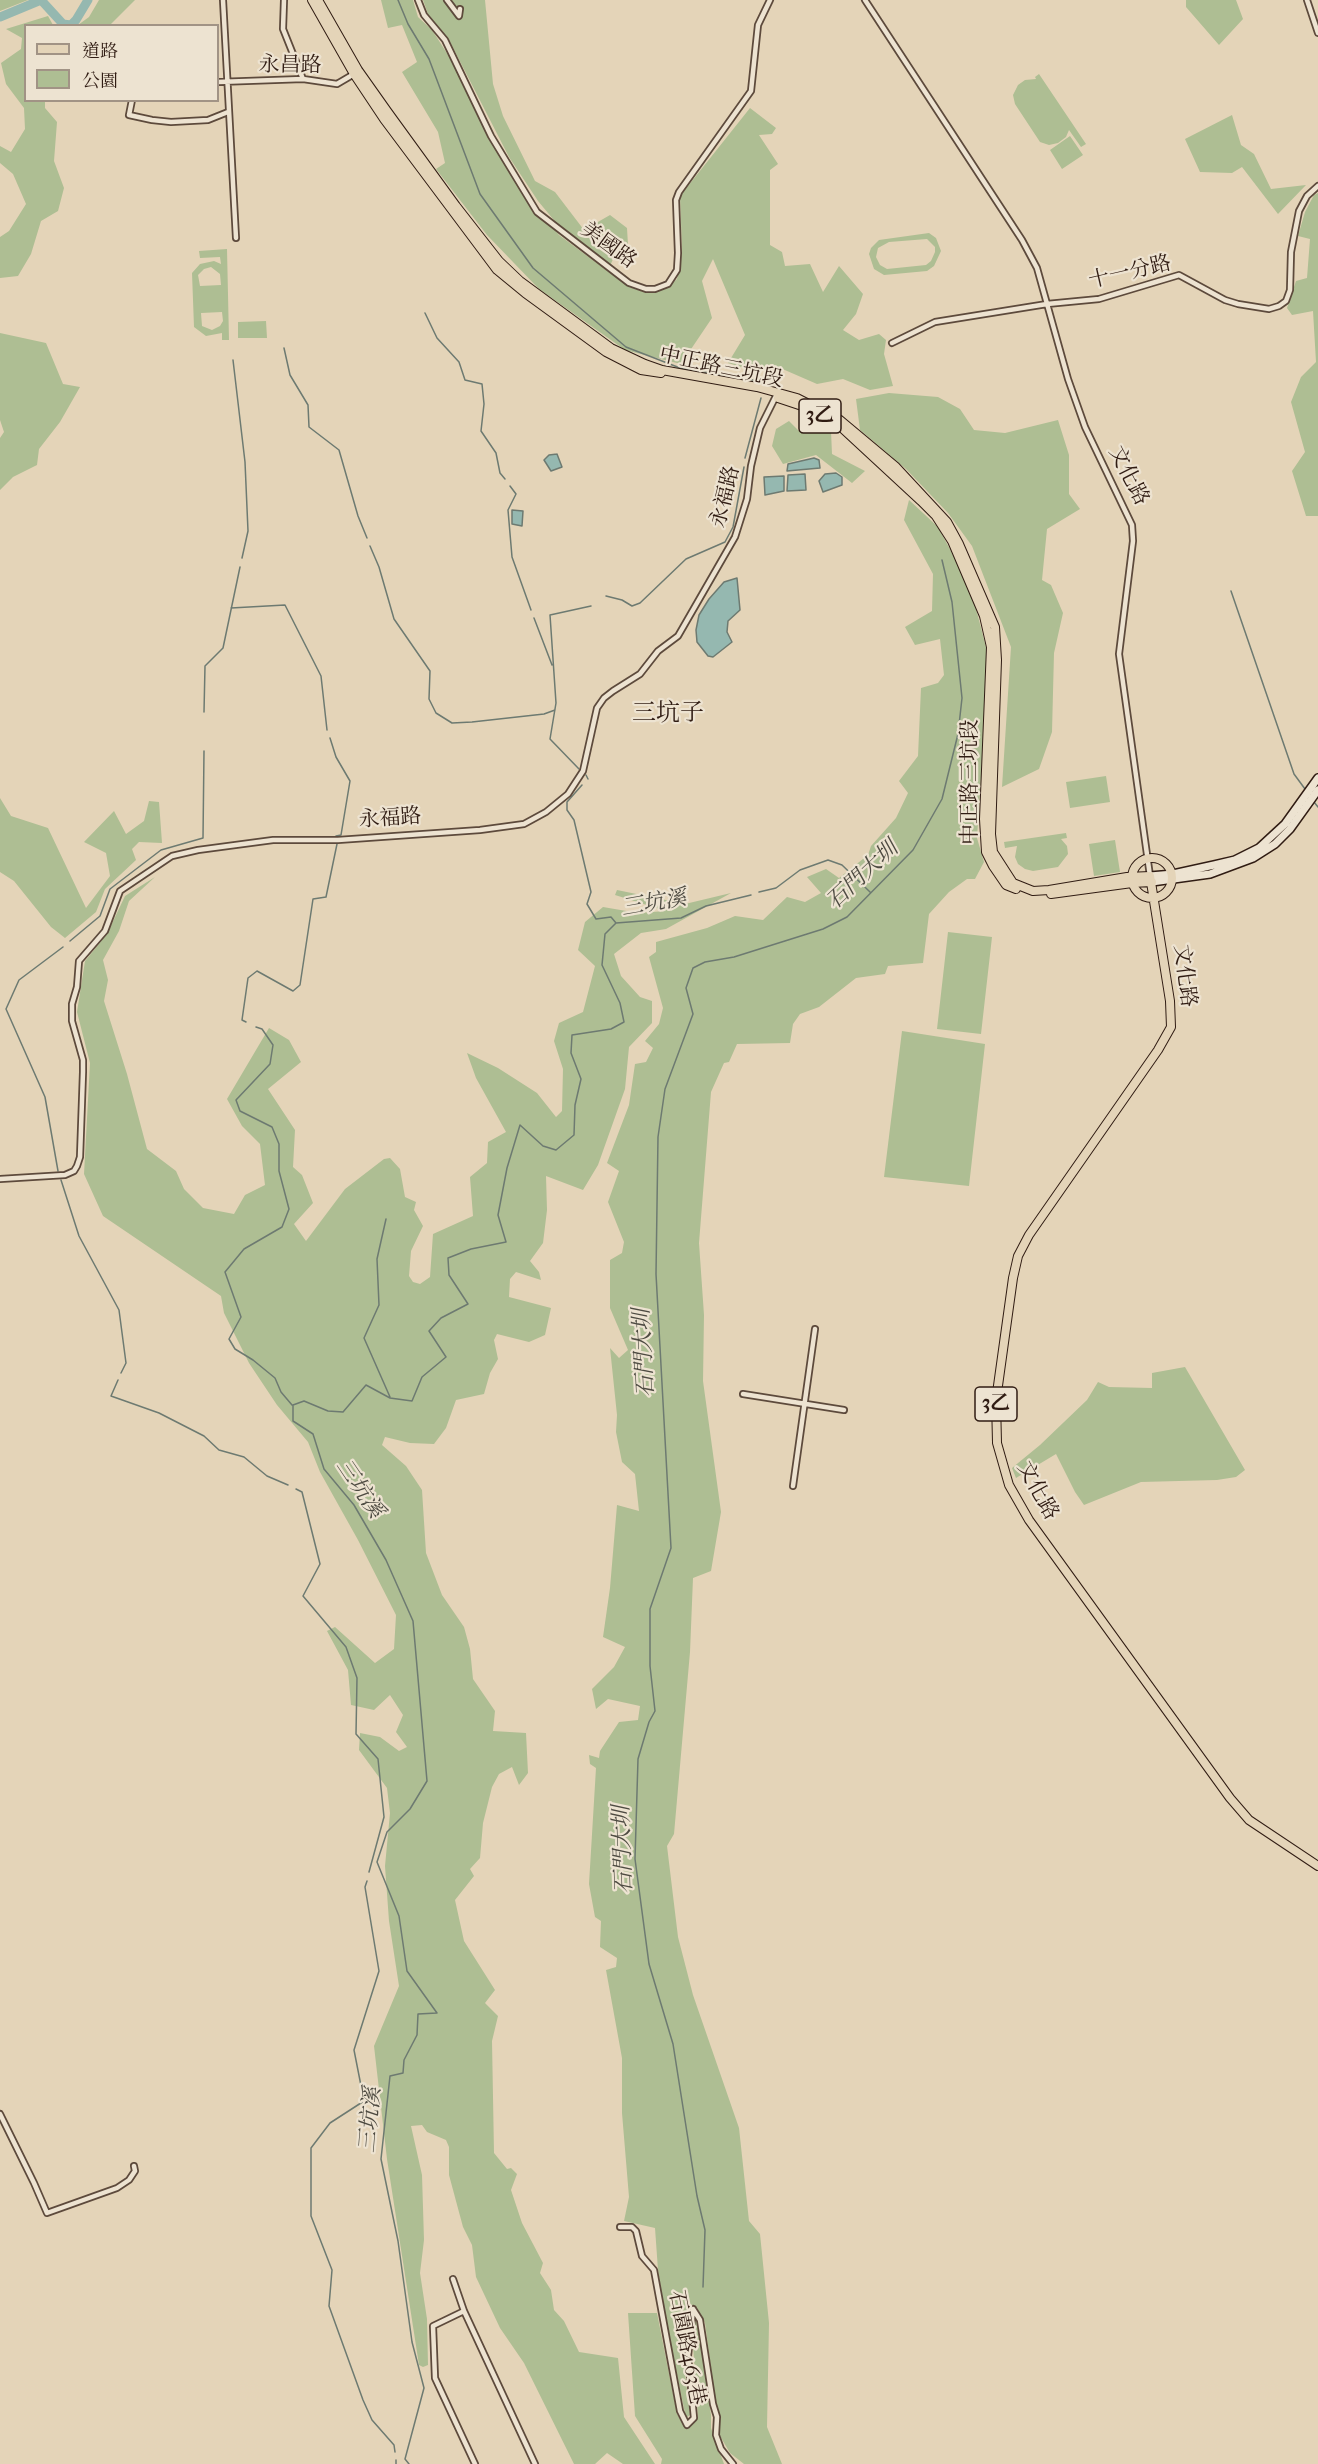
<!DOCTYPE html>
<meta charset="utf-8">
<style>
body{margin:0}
#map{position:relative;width:1318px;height:2464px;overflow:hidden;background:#e4d4b8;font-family:"IM FELL French Canon","Noto Serif TC",serif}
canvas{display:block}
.legend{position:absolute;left:24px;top:24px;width:195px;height:78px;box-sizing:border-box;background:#ede3d1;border:2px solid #a19385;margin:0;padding:8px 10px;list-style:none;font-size:18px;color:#301c13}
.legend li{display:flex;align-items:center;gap:12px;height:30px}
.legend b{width:30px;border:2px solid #a19385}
</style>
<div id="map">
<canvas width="1318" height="2464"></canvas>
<ul class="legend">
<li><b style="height:8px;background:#e4d4b8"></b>道路</li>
<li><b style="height:16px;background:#aebe93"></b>公園</li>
</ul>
</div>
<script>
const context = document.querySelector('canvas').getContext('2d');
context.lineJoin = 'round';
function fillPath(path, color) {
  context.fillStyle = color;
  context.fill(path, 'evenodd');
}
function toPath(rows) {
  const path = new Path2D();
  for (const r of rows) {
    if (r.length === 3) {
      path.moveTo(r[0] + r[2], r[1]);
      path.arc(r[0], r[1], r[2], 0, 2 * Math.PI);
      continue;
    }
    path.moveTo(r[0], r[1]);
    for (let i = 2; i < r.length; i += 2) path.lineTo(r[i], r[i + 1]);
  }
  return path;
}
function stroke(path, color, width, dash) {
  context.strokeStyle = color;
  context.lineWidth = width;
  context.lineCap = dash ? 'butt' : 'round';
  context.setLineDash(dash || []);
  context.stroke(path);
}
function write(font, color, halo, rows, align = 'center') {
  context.font = font + ' "IM FELL French Canon","Noto Serif TC",serif';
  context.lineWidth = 4.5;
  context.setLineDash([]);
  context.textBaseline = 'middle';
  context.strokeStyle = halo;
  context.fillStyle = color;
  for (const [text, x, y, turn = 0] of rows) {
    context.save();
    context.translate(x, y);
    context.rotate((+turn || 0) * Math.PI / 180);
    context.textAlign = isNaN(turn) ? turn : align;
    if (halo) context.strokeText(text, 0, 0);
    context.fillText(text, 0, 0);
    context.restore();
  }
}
const green = toPath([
 [0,0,28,0,0,11],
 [99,0,135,0,110,25,78,25,89,17],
 [381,0,413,0,418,17,432,30,452,61,516,182,559,235,629,287,647,293,668,287,677,279,682,249,680,196,750,108,776,128,772,134,759,135,778,164,770,170,770,245,782,252,785,266,810,264,823,292,839,266,863,294,856,314,843,330,859,340,879,334,886,340,884,354,893,386,870,390,843,379,817,384,771,364,755,371,728,363,745,335,713,259,702,281,712,318,681,364,625,350,539,289,487,235,436,169,445,163,438,132,402,72,417,62,402,25,388,28],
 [423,0,485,0,493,84,503,116,535,181,555,192,584,230,610,215,627,228,628,245,613,246,610,254,613,259,610,266,563,231,538,201,509,157,450,42,428,14],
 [1186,0,1236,0,1243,19,1219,45,1186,7],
 [48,16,53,25,26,26,26,100,45,101,45,108,57,122,54,161,64,188,58,211,41,221,31,254,18,276,0,278,0,237,9,231,26,204,13,174,0,163,0,146,11,152,25,129,24,108,6,84,1,63,21,49,22,38,6,29],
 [1039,74,1086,144,1081,147,1069,130,1066,137,1058,143,1049,145,1040,142,1015,104,1013,95,1018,85,1025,80,1036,79,1035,77],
 [1232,115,1241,145,1254,154,1271,189,1306,185,1278,214,1242,167,1232,173,1200,172,1185,139],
 [1070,136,1083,155,1062,169,1050,150],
 [1318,193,1318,516,1306,516,1292,471,1305,452,1291,402,1301,377,1316,362,1313,311,1292,315,1287,308,1296,281,1307,278,1310,239,1298,236,1305,212,1314,195],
 [929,233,936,238,941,251,934,266,927,271,884,275,874,269,869,254,871,248,879,240],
 [927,239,935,247,935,252,931,261,926,265,887,269,880,265,876,257,878,248,889,242],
 [227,249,229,340,222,340,222,333,206,336,194,327,192,273,200,264,214,261,221,264,220,257,200,258,199,251],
 [211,267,220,274,221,285,200,286,198,275,204,269],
 [222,312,223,321,220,326,212,330,202,326,201,313],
 [266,321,267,338,238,338,238,322],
 [0,333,46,343,63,384,80,387,60,422,39,449,37,465,13,477,0,490,0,438,4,432,0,420],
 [889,393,938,397,960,409,974,430,1005,433,1058,420,1069,455,1069,494,1080,509,1047,529,1042,580,1051,585,1063,613,1054,653,1052,732,1039,769,1002,787,1011,647,972,546,948,513,906,469,860,430,856,399],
 [789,421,799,431,815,425,831,431,832,454,865,471,852,483,816,455,783,464,772,446,776,429],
 [909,500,938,527,952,553,974,601,986,647,986,698,977,838,984,862,975,879,967,879,949,892,929,914,923,963,888,966,885,974,856,978,819,1007,800,1014,793,1024,790,1043,737,1044,729,1062,724,1063,711,1092,699,1243,704,1315,703,1381,721,1512,711,1571,693,1578,690,1652,674,1834,667,1846,678,1937,693,1995,739,2128,749,2221,760,2234,769,2323,767,2427,782,2464,744,2464,730,2453,720,2436,705,2323,698,2310,688,2311,684,2365,690,2415,686,2418,666,2322,658,2270,655,2228,624,2221,629,2197,622,2113,622,2058,606,1970,616,1967,617,1958,600,1947,601,1921,595,1917,589,1884,596,1768,590,1764,589,1755,599,1758,600,1751,619,1722,638,1720,640,1706,608,1699,596,1709,592,1689,614,1667,625,1647,603,1637,610,1588,617,1505,639,1511,635,1474,622,1462,616,1432,617,1415,610,1348,619,1358,628,1350,610,1308,610,1260,622,1253,624,1242,608,1202,619,1171,607,1163,629,1105,635,1064,646,1062,653,1048,645,1041,659,1024,663,1008,649,957,656,952,656,942,707,928,735,916,763,920,787,897,805,902,821,893,807,877,826,869,839,878,868,855,871,846,896,818,908,793,899,781,918,756,921,688,938,683,944,675,940,639,915,645,905,627,932,611,933,574,904,520],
 [1106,776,1110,802,1070,808,1066,782],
 [0,798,11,816,48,828,86,908,110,876,106,853,84,842,114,811,126,834,144,821,149,801,159,802,162,843,139,842,132,849,136,860,105,889,96,912,65,938,51,927,14,881,0,872],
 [1066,833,1067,838,1061,839,1067,846,1068,854,1058,867,1033,871,1025,869,1018,864,1015,857,1017,846,1005,848,1004,842],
 [1115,840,1120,872,1094,876,1089,844],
 [155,877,129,901,119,931,103,960,108,980,104,1001,127,1074,147,1149,176,1171,184,1189,203,1208,234,1214,245,1195,265,1185,260,1144,242,1126,227,1099,269,1028,289,1040,301,1062,268,1089,295,1130,293,1167,302,1175,313,1203,294,1224,306,1241,345,1189,384,1159,390,1158,400,1169,405,1197,416,1202,414,1210,423,1226,411,1251,409,1276,413,1282,420,1284,430,1277,433,1234,473,1216,470,1177,487,1163,488,1142,506,1132,476,1078,467,1053,498,1068,537,1093,556,1117,562,1111,563,1069,554,1041,559,1023,583,1012,595,966,578,950,585,922,603,907,638,913,666,911,615,895,617,890,685,904,731,893,666,929,641,933,614,954,621,976,640,997,652,1001,652,1023,629,1047,625,1089,598,1165,583,1190,546,1176,547,1210,543,1243,530,1261,539,1272,541,1280,516,1272,510,1279,509,1297,551,1308,545,1335,529,1342,497,1334,494,1340,498,1359,490,1373,484,1394,456,1400,446,1428,434,1444,410,1443,385,1437,382,1445,406,1466,422,1490,426,1553,442,1595,464,1627,470,1649,473,1679,495,1711,493,1731,526,1733,528,1773,519,1785,512,1767,499,1774,492,1787,483,1823,480,1858,470,1869,474,1876,455,1900,464,1941,495,1990,485,2003,498,2016,492,2041,494,2153,507,2169,511,2168,517,2174,511,2190,522,2223,543,2263,540,2273,551,2290,554,2310,564,2321,579,2352,618,2358,624,2417,655,2464,623,2464,607,2453,595,2464,574,2464,524,2363,500,2328,476,2277,472,2245,463,2227,449,2175,449,2147,446,2140,427,2132,422,2125,411,2126,422,2175,424,2240,420,2273,427,2319,428,2365,423,2367,419,2365,387,2159,374,2046,399,1986,389,1921,385,1866,390,1813,387,1788,359,1750,360,1733,380,1737,399,1751,407,1747,396,1732,403,1715,390,1695,374,1710,351,1705,348,1670,327,1631,335,1627,375,1663,394,1649,396,1615,358,1540,320,1472,308,1442,277,1405,249,1363,224,1313,221,1296,103,1216,84,1174,90,1063,77,1012,85,961,107,934,125,896],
 [948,932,992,937,981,1034,937,1029],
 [902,1031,985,1044,969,1186,884,1177],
 [1185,1367,1245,1470,1236,1477,1217,1480,1141,1482,1084,1505,1075,1492,1056,1454,1016,1478,1012,1468,1040,1445,1087,1400,1098,1382,1109,1387,1152,1388,1152,1373],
 [628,2313,657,2313,677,2414,686,2428,698,2418,692,2330,693,2322,695,2320,698,2323,711,2415,711,2428,724,2464,661,2464,662,2459,635,2416]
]);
const water = toPath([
 [557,454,562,467,551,471,544,460,549,455,557,454],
 [814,458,819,460,820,468,787,471,788,464,814,458],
 [836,473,842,477,842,485,823,492,819,481,825,474,836,473],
 [805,474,806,490,787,491,788,475,805,474],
 [784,476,784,491,765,495,764,477,784,476],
 [512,510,523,511,522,526,512,524,512,510],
 [737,578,740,610,728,621,727,632,732,642,713,657,708,656,697,642,696,630,699,615,709,599,724,582,737,578]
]);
const stream = toPath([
 [398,0,408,24,429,59,480,194,533,268,626,347,680,368,765,382,764,385],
 [425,313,437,338,459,362,465,380,482,384,484,404,481,431,496,453,500,473,505,479],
 [284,348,290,375,308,405,309,427,339,450,358,516,367,538],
 [233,360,245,462,248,531,242,558],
 [745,458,761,398],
 [510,486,516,494,508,510,512,557,531,610],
 [370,546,379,567,394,619,430,671,429,699,436,713,452,723,472,722,544,714,555,710],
 [1231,591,1294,774,1305,789],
 [606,596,622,600,632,606,640,603,686,559,725,542,733,527,744,467],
 [231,608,285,605,321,676,327,730],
 [534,618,552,665],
 [204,712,205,666,223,648,240,567],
 [330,738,336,757,350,781,341,835,336,836],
 [579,769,550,739,556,703,550,615,591,606],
 [586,775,588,779],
 [582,785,567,802,567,810,574,820,591,892,587,904,596,919,611,917,616,923],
 [1314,802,1318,807],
 [759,892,776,888,800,870,828,860,842,865,870,892],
 [70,941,100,916,110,889,161,850,203,838,204,751],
 [246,1022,242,1020,248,978,257,971,293,991,300,985,313,899,326,897,337,844],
 [256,1027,262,1029,273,1045,270,1064,236,1100,240,1111,272,1127,279,1144,279,1171,289,1209,282,1227,244,1249,225,1272,241,1317,229,1339,235,1349,253,1360,275,1378,281,1392,292,1405],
 [58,1171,45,1097,6,1009,19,980,63,947],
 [61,1180,79,1236,119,1310,126,1363,121,1373],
 [386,1219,377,1259,379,1305,364,1338,390,1397],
 [118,1380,111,1396,159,1413,204,1436,219,1450,244,1457,267,1476,288,1485],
 [296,1489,302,1492,320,1564,303,1596,346,1647,357,1678,356,1734,378,1759,384,1817,369,1872],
 [367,1881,365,1887,379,1971,354,2050,364,2101,330,2123,311,2148,311,2216,332,2270,329,2306,363,2400,372,2420,394,2445,395,2452],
 [703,2287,705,2230,697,2196,673,2044,649,1964,635,1859,638,1759,649,1722,655,1711,650,1666,650,1609,671,1548,656,1274,658,1137,665,1089,693,1014,686,988,693,968,705,962,734,957,823,929,847,917,913,850,942,799,958,734,962,698,952,602,942,560],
 [396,2460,396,2464],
 [409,2464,405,2459,424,2388,412,2342,398,2241,381,2159,390,2076,403,2073,404,2060,417,2035,418,2014,437,2013,407,1971,399,1916,377,1862,387,1832,410,1809,427,1781,413,1621,386,1560,354,1505,324,1469,313,1434,293,1421,293,1405,304,1401,328,1411,343,1412,366,1385,390,1398,412,1401,422,1377,446,1357,429,1331,441,1318,468,1304,449,1275,448,1258,471,1249,506,1242,498,1215,507,1168,520,1125,543,1146,556,1150,574,1135,575,1105,581,1079,571,1053,572,1035,611,1029,624,1022,620,1003,602,965,605,934,616,923,681,918,706,906,751,895]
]);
const river = toPath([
 [0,17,41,0,63,24,71,25,76,20,88,0]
]);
const minor = toPath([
 [223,0,236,238],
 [284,0,283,29,303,79],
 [418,0,424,15,445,40,491,136,537,212,629,283,646,289,655,289,668,284,677,270,678,253,676,200,679,192,751,91,758,25,770,0],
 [447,0,459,16,460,9],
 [865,0,1022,240,1037,268,1068,379,1085,427,1132,525,1133,541,1119,654,1150,876],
 [1307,0,1318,33],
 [218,82,303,79,337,84,354,74],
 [132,100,129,115,152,120,171,122,208,120,228,112],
 [892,343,935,322,1047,304,1099,299,1179,275,1225,300,1238,304,1269,309,1279,306,1286,301,1290,290,1291,252,1299,211,1307,196,1318,186],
 [0,1179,65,1175,74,1171,77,1166,80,1157,83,1072,83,1060,72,1021,72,1004,77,987,79,961,105,931,120,891,172,856,198,850,273,840,338,840,480,830,524,824,546,812,568,794,583,771,597,708,604,698,613,691,640,674,658,651,678,636,735,537,747,499,751,466,760,428,777,394],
 [743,1394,844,1410],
 [793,1486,815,1329],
 [0,2114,34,2183,47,2213,117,2188,129,2180,135,2171,134,2166],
 [620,2227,632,2227,636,2231,642,2256,654,2270,680,2411,687,2425,694,2418,688,2356,693,2309],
 [453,2279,464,2311,535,2464],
 [693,2309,700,2320,713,2404,717,2417,716,2435,721,2449,733,2464],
 [464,2311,433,2326,435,2378,475,2464]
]);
const secondary = toPath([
 [1150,876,1173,874,1214,865,1235,860,1259,848,1285,824,1318,778],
 [1152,882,1210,874,1253,858,1275,844,1290,829,1318,790]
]);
const primary = toPath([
 [312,0,354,74,384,119,497,270,525,293,606,352,641,370,661,373],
 [318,0,358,70,387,111,456,206,499,261,520,281,611,348,645,364,662,370,757,387,797,398,840,420,895,466,947,522,959,544,995,627,997,660,991,834,993,852,1013,883,1033,891,1049,890,1127,877,1150,876,1170,1001,1171,1027,1158,1050,1029,1235,1018,1256,1013,1278,996,1400,997,1443,1009,1485,1029,1520,1230,1798,1249,1820,1318,1866],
 [778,398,805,407,840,426,921,501,936,516,952,541,984,616,991,647,984,819,986,852,993,866,1006,885,1016,889],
 [1152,878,20],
 [1051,894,1132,883,1152,882]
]);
const shields = [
 [820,416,42],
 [996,1404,42]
];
const shieldNames = [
 ["3乙",820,416],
 ["3乙",996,1404]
];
const streetNames = [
 ["永昌路",290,66,1],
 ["美國路",608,246,36],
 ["十一分路",1130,273,-13],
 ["中正路三坑段",721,368,12],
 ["文化路",1128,476,63],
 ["永福路",726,497,-76],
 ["中正路三坑段",971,782,-90],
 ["永福路",390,819,-4],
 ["文化路",1184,976,83],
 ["文化路",1037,1491,61],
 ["石園路463巷",686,2348,79]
];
const waterNames = [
 ["石門大圳",863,876,-43],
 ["三坑溪",654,904,-10],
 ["石門大圳",645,1353,-93],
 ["三坑溪",359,1489,56],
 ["石門大圳",624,1850,-92],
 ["三坑溪",371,2120,-85]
];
const quarterNames = [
 ["三坑子",668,714]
];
fillPath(green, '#aebe93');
fillPath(water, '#95b8b0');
stroke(water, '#6d7a71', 1.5);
stroke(stream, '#6d7a71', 1.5);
stroke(river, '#95b8b0', 9);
stroke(minor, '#5d4a3c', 8);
stroke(secondary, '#301c13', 10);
stroke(primary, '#301c13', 10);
stroke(minor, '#ede3d1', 4.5);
stroke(secondary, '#ede3d1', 7);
stroke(primary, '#e4d4b8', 8);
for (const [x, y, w] of shields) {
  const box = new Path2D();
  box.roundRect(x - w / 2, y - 17, w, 34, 4.5);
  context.fillStyle = '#ede3d1';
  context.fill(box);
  stroke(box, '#301c13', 1.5);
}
write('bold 20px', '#301c13', null, shieldNames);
write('21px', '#301c13', '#ede3d1', streetNames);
write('italic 22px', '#4e4b42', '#ede3d1', waterNames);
write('24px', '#301c13', '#ede3d1', quarterNames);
</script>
